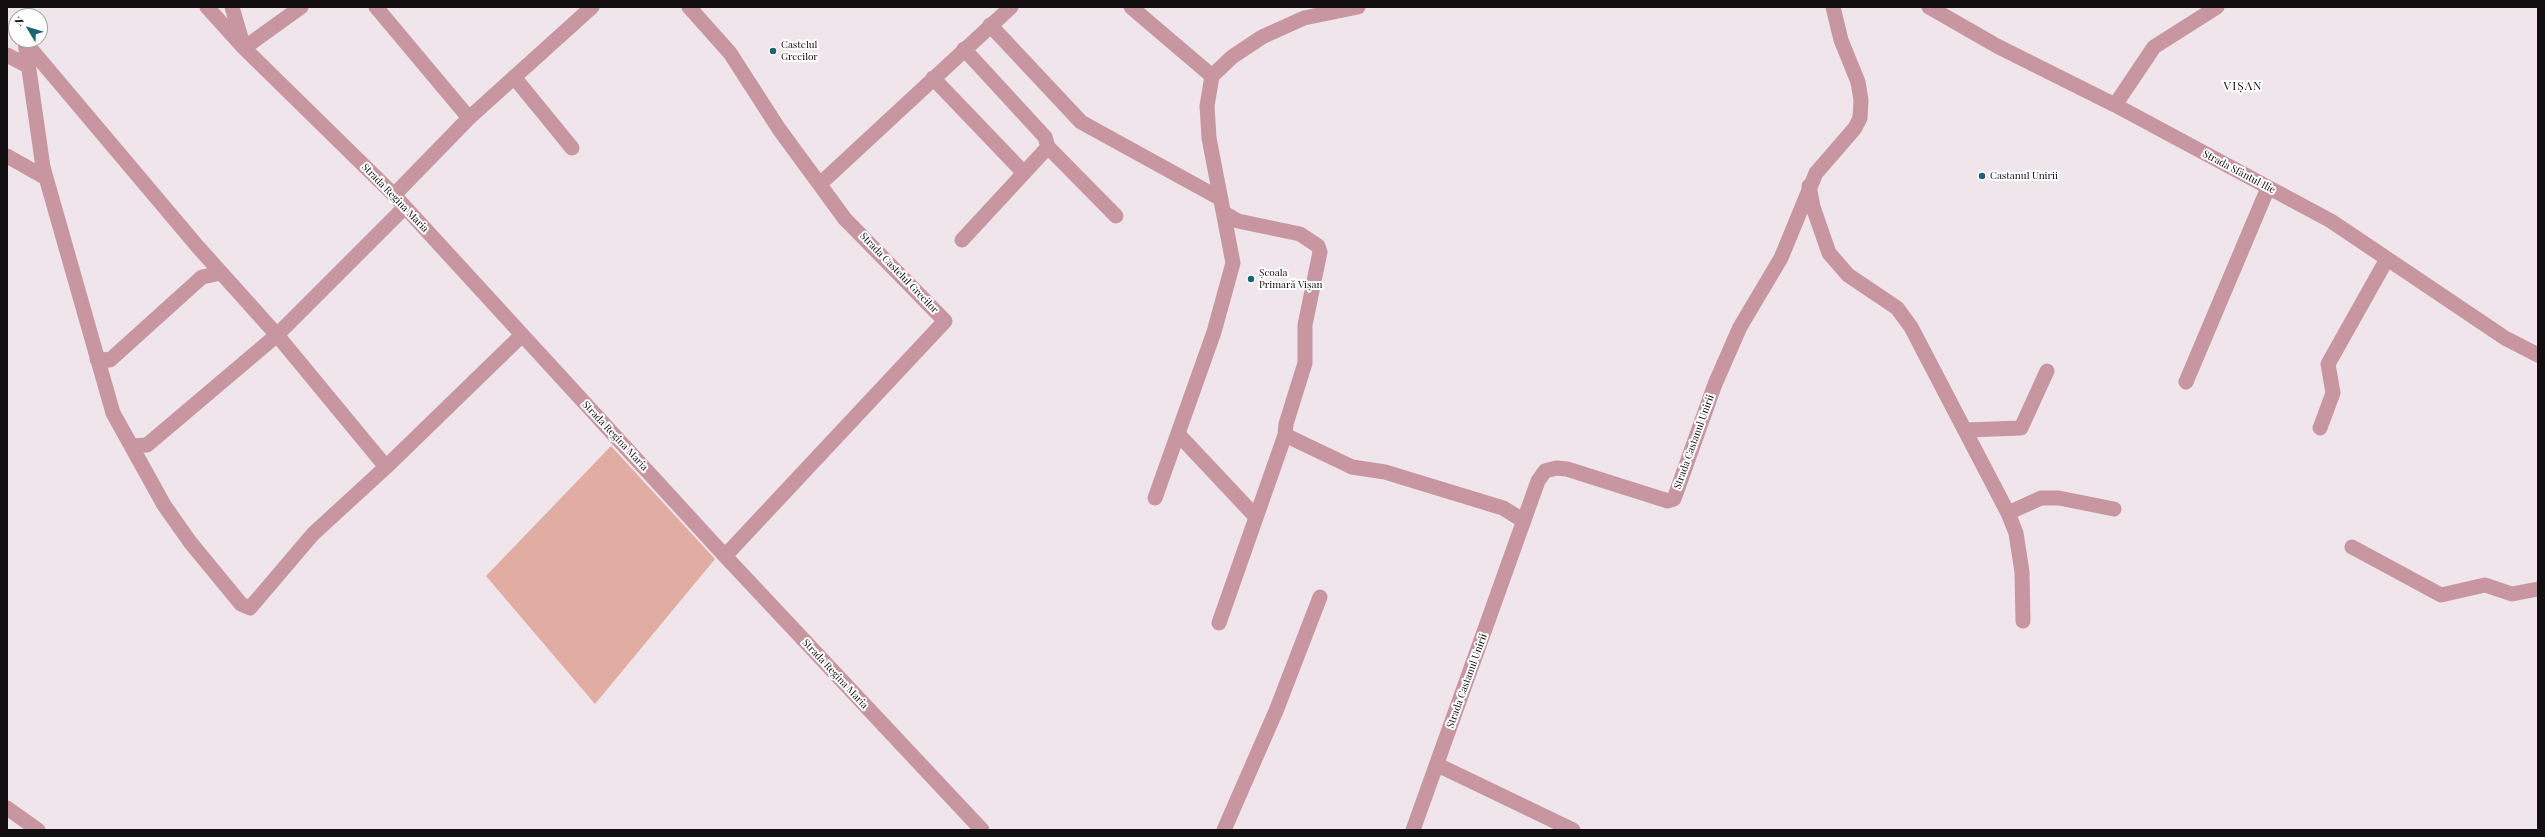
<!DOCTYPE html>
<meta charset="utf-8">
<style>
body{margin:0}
#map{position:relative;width:2545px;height:837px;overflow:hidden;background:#efe5eb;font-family:"Playfair Display",serif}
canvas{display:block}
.frame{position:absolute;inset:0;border:8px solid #120e10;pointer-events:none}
.north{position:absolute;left:8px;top:8px;width:40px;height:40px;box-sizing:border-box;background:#fff;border:1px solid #a09f9f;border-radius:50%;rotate:308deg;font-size:11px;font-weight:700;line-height:16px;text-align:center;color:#120e10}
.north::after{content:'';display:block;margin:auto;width:14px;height:18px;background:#1a6471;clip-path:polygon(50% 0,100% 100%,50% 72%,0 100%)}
</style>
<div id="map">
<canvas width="2545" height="837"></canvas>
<div class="frame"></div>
<div class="north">N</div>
</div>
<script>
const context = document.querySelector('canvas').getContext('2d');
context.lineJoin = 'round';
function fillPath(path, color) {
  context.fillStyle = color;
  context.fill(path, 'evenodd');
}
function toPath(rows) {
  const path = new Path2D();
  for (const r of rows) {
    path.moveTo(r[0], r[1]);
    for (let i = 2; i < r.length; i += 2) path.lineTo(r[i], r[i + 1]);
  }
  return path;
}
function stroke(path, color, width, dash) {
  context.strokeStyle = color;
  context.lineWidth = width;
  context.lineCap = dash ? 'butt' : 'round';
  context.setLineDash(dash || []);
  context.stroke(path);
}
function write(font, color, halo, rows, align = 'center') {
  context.font = font + ' "Playfair Display",serif';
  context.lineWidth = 4;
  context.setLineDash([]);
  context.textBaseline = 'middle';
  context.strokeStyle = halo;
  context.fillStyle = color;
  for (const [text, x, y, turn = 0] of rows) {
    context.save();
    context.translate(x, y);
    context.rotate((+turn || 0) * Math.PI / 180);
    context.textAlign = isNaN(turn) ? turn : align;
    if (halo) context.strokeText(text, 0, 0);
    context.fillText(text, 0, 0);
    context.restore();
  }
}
const green = toPath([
 [611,446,715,559,595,704,486,576]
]);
const minor = toPath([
 [207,7,244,48,301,7],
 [232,7,244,48,394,195,725,556,982,830],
 [376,7,469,118,394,195],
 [689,7,730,53,779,129,845,219,945,321,725,556],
 [1131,7,1212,76],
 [1929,7,1997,46,2115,105,2331,221,2505,338,2538,355],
 [990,25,1081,122,1221,199],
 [7,55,28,66],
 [514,77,572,148],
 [933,78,1024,173],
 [2115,105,2154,47,2217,7],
 [469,118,592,7],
 [1048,147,1116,216],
 [7,156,46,178],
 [820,184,1011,7],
 [1809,186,1813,207,1829,253,1848,275,1897,308,1911,327,2008,513],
 [962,240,1048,147,1045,137,964,49],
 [97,359,110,360,202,277,221,273],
 [2186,382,2268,188],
 [2320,428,2333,393,2328,364,2387,259],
 [1966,430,2021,428,2047,371],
 [1178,434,1256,517],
 [1285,435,1352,467,1385,472,1503,508,1524,521],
 [132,446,147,445,277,335,405,207],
 [386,467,277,335,198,247,25,42,43,167,113,413,164,505,190,542,241,604,250,608,313,534,386,467,522,335],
 [1155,498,1214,332,1233,263,1209,138,1207,106,1212,76,1232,57,1262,37,1304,18,1358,7],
 [2352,547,2441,595,2485,585,2512,594,2538,589],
 [2023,621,2022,572,2016,533,2008,513,2041,498,2059,498,2114,509],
 [1219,623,1285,435,1286,424,1305,363,1305,325,1320,252,1318,246,1300,234,1238,221,1224,213],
 [1436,767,1444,768,1573,830],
 [7,808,38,830],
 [1224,830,1276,711,1320,597],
 [1413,830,1538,481,1545,471,1556,468,1567,469,1668,501,1674,499,1715,384,1740,327,1781,258,1816,173,1855,128,1860,118,1861,100,1858,82,1841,40,1833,7]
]);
const markers = [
 [773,51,4,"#1a6471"],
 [1982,176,4,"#1a6471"],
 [1251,279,4,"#1a6471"]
];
const poiNames = [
 ["Castelul",781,45],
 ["Grecilor",781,57],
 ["Castanul Unirii",1990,176],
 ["Școala",1259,273],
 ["Primară Vișan",1259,285]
];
const streetNames = [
 ["Strada Sfântul Ilie",2239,172,28],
 ["Strada Regina Maria",395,198,46],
 ["Strada Castelul Grecilor",899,273,46],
 ["Strada Regina Maria",615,436,47],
 ["Strada Castanul Unirii",1694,442,-70],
 ["Strada Regina Maria",835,674,47],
 ["Strada Castanul Unirii",1467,681,-70]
];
const quarterNames = [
 ["VIȘAN",2243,86]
];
fillPath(green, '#e1aca2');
stroke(minor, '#c896a0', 15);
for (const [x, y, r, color] of markers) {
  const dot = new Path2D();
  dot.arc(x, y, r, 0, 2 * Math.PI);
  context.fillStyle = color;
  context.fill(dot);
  stroke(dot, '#fff', 1.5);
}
write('10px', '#120e10', '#fff', poiNames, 'left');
write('10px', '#120e10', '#fff', streetNames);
context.letterSpacing = '1px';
write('12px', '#120e10', '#fff', quarterNames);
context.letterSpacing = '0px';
</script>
